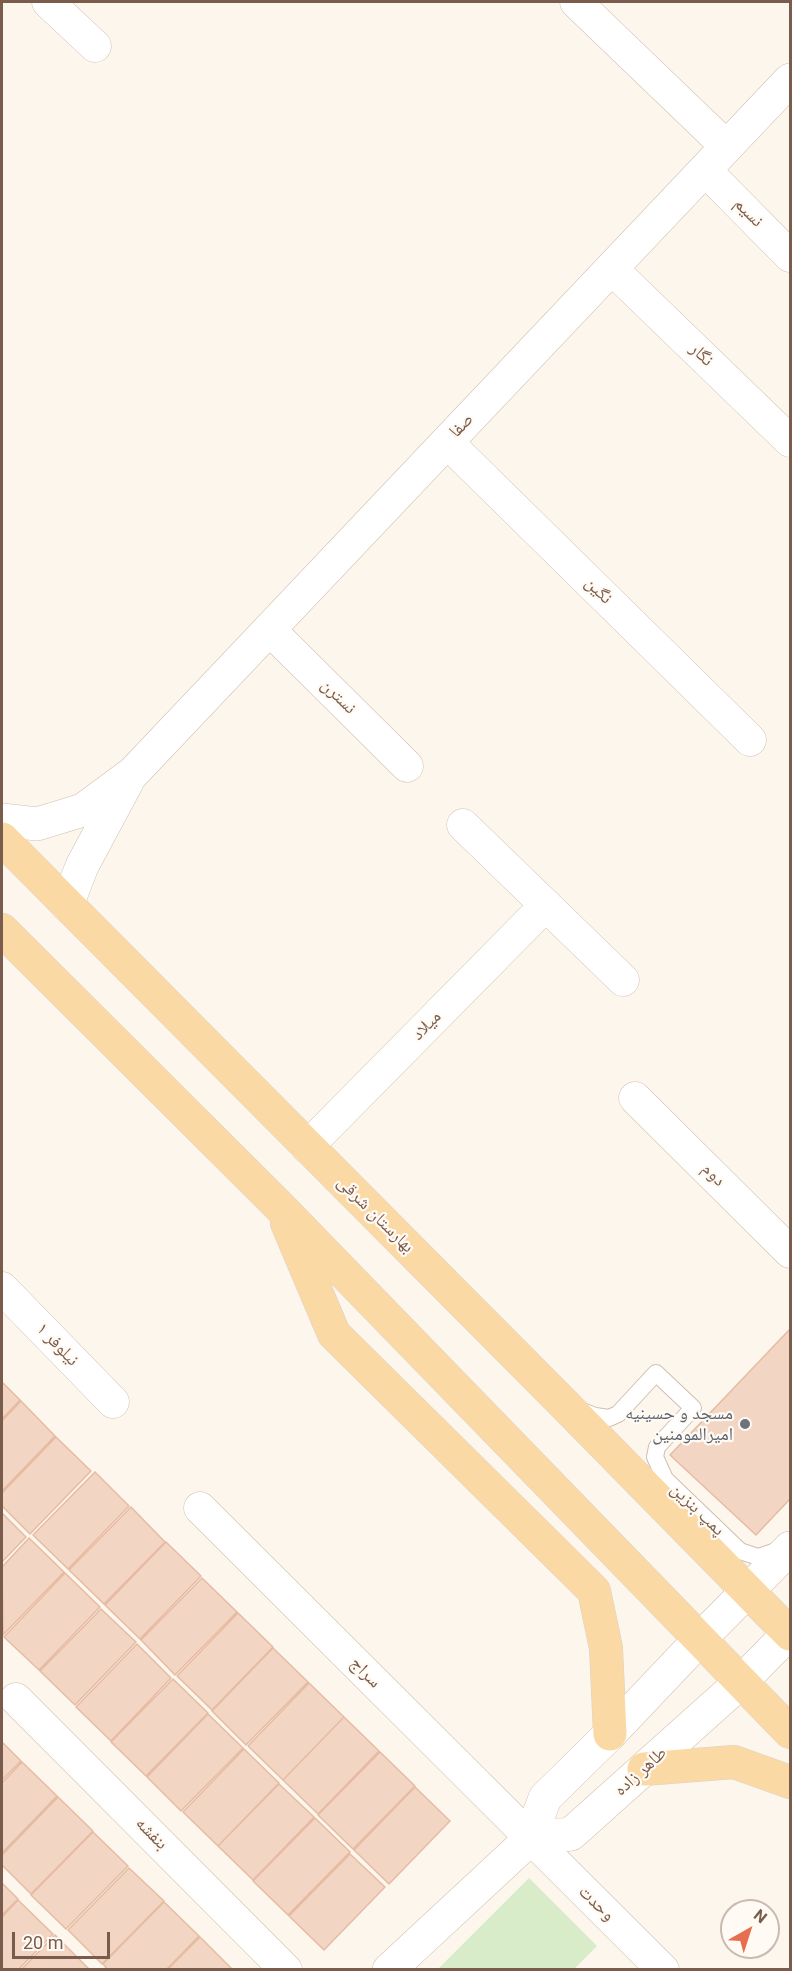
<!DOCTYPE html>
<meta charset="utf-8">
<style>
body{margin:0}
#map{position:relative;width:792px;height:1971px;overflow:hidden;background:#fdf6ec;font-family:Roboto,sans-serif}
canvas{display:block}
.frame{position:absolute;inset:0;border:3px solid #7a5c4d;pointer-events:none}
.north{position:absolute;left:720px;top:1899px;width:60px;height:60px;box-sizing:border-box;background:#fffaf3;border:2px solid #cabbb1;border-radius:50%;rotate:39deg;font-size:16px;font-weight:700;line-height:24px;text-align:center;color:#7a5c4d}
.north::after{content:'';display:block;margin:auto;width:21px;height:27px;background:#e76f51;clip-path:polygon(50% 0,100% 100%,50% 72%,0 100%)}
.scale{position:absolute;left:12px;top:1932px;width:98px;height:27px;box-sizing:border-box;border:3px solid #7a5c4d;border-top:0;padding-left:8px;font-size:18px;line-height:21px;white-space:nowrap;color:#7a5c4d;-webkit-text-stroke:4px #fffaf3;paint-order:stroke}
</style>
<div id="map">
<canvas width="792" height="1971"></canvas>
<div class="frame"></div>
<div class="north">N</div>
<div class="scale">20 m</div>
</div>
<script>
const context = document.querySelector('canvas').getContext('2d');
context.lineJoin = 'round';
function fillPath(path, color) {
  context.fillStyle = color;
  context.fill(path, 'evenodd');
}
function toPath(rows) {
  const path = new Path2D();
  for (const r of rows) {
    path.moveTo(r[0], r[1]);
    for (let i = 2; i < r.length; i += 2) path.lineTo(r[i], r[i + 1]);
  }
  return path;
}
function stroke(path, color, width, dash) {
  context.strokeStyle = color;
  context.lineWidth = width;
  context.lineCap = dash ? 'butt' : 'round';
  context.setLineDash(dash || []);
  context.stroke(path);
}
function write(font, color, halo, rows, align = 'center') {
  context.font = font + ' Roboto,"Noto Naskh Arabic",sans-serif';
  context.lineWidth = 4.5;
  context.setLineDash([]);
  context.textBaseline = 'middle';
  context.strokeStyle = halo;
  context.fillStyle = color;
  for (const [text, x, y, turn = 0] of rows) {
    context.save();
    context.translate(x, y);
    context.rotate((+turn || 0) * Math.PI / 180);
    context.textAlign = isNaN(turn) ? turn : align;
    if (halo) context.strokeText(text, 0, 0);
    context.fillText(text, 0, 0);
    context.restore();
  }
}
const green = toPath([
 [529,1878,597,1946,574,1969,438,1969]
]);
const building = toPath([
 [790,1329,790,1499,756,1535,670,1455,790,1329],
 [2,1382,20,1400,2,1419,2,1382],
 [21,1401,55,1436,2,1491,2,1421,21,1401],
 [56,1437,91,1471,30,1534,2,1506,2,1493,56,1437],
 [95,1472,129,1506,68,1569,33,1535,95,1472],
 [131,1507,165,1542,104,1604,69,1570,131,1507],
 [2,1513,26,1537,2,1562,2,1513],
 [29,1538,64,1572,3,1635,2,1567,29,1538],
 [166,1542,201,1576,140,1639,105,1605,166,1542],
 [65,1573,100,1607,39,1670,4,1637,65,1573],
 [202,1578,237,1612,175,1675,141,1640,202,1578],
 [101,1609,136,1642,75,1705,40,1671,101,1609],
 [238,1613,273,1647,212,1710,177,1676,238,1613],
 [137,1644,171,1678,111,1741,76,1707,137,1644],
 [273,1648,308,1682,246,1745,212,1711,273,1648],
 [173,1679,208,1713,146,1776,111,1742,173,1679],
 [309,1683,344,1717,283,1780,248,1746,309,1683],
 [208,1714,243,1748,181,1811,147,1777,208,1714],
 [344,1717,379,1751,318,1814,283,1780,344,1717],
 [2,1742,21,1761,2,1780,2,1742],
 [244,1749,279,1783,218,1846,183,1812,244,1749],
 [380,1752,415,1786,353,1849,318,1815,380,1752],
 [22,1762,57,1796,2,1853,2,1783,22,1762],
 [279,1784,314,1817,253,1880,218,1846,279,1784],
 [415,1787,450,1821,389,1884,354,1850,415,1787],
 [58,1797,93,1831,31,1894,2,1865,2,1855,58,1797],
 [315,1818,350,1852,288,1915,253,1881,315,1818],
 [93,1832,128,1866,66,1929,31,1895,93,1832],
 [350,1854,385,1887,324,1950,289,1916,350,1854],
 [129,1868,164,1901,102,1964,68,1930,129,1868],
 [2,1883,18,1899,2,1915,2,1883],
 [18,1900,53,1934,18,1970,2,1970,2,1917,18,1900],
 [164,1902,199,1936,166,1970,108,1970,103,1964,164,1902],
 [55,1935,89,1969,89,1970,21,1970,55,1935],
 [200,1937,233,1970,167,1970,200,1937]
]);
const service = toPath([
 [580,1410,595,1416,609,1418,618,1414,656,1373,693,1408,657,1447,655,1457,665,1479,740,1551,758,1557,779,1550]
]);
const minor = toPath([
 [48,2,95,46],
 [576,2,727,147],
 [705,170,790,256],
 [612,269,790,441],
 [447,442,750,740],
 [269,629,407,766],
 [463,825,623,980],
 [635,1098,790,1252],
 [307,1147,546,905],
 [2,1288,113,1402],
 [200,1508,663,1970],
 [16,1699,286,1970]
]);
const tertiary = toPath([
 [2,820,37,824,83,810,133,773,790,80],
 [67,905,82,866,127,782],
 [701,1638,790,1548],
 [742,1681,790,1632]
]);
const secondary = toPath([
 [530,1839,571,1834,742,1681],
 [389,1970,530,1839,545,1798,610,1734,701,1638]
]);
const primary = toPath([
 [2,839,565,1405,790,1634],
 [2,930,281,1208,790,1732],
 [287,1223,334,1334,594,1591,606,1648,610,1734],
 [644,1769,734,1762,790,1782]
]);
const markers = [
 [745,1424,6,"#6b7280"]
];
const streetNames = [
 ["نسیم",748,213,45],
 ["نگار",701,355,44],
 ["صفا",462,426,-46],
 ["نگین",598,591,45],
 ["نسترن",338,697,45],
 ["میلاد",427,1026,-45],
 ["دوم",713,1175,45],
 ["بهارستان شرقی",375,1215,45],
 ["نیلوفر ۱",57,1345,46],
 ["پمپ بنزین",697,1510,44],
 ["سراج",365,1673,45],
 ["طاهر زاده",641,1772,-42],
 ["بنفشه",151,1834,45],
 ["وحدت",596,1904,44]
];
const worshipNames = [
 ["مسجد و حسینیه",733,1414],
 ["امیرالمومنین",733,1435]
];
fillPath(green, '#d8ecc9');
fillPath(building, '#f3d5c3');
stroke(building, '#e6bba3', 1.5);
stroke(service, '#d1beb0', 18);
stroke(minor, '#d1beb0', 33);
stroke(tertiary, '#d1beb0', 34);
stroke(secondary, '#d6c0b0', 34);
stroke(primary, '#dad1cd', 34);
stroke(service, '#fff', 16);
stroke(minor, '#fff', 32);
stroke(tertiary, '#fff', 33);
stroke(secondary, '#fff', 33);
stroke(primary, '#fbd9a5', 33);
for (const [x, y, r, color] of markers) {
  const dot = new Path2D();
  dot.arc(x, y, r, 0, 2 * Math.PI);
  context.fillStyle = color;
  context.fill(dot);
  stroke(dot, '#fffaf3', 2);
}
write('18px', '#7a5c4d', '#fffaf3', streetNames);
write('18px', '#5b616d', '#fffaf3', worshipNames, 'right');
</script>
